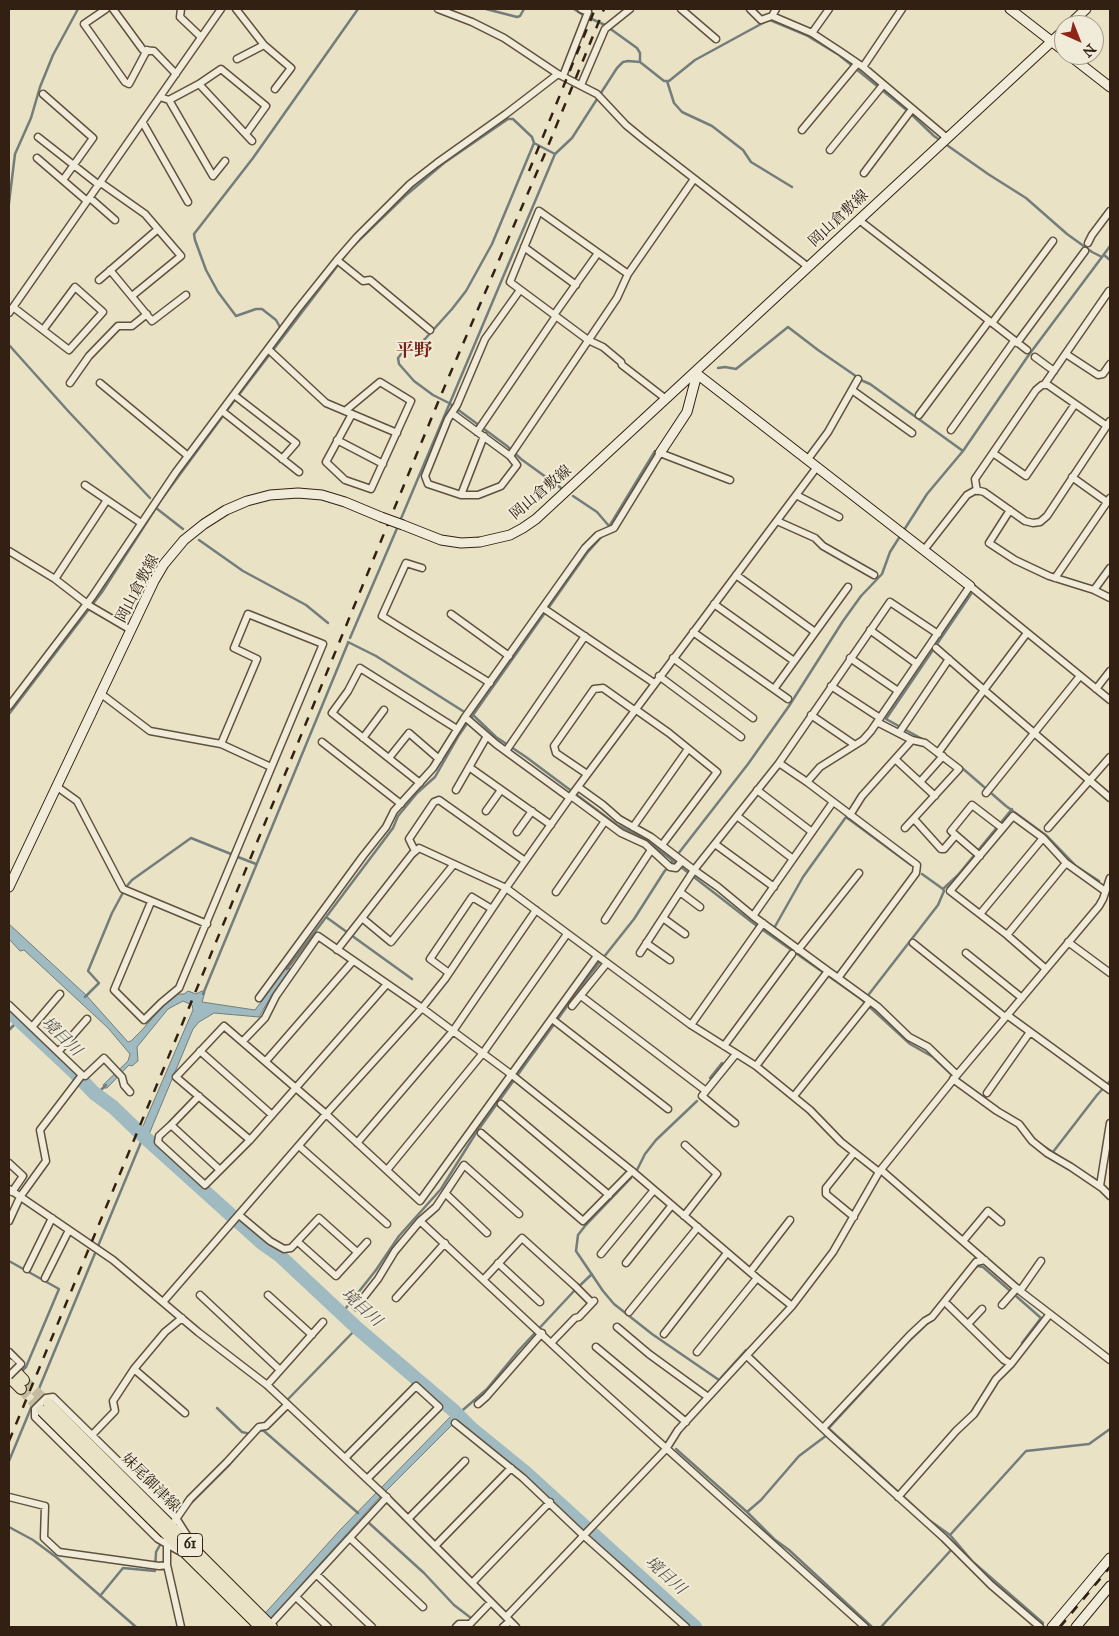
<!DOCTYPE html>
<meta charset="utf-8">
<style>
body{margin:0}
#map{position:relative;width:1119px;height:1636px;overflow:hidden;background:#eae2c5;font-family:"IM FELL Great Primer",serif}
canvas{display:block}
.frame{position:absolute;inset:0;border:10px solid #322112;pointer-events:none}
.north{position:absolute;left:1054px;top:15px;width:50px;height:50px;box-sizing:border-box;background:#f1ecd9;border:1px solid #a59b89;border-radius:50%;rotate:136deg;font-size:14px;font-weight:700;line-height:20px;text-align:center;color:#322112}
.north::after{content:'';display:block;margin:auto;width:18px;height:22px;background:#8f2418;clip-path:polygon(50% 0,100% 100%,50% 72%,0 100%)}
</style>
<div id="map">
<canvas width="1119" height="1636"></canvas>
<div class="frame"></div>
<div class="north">N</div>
</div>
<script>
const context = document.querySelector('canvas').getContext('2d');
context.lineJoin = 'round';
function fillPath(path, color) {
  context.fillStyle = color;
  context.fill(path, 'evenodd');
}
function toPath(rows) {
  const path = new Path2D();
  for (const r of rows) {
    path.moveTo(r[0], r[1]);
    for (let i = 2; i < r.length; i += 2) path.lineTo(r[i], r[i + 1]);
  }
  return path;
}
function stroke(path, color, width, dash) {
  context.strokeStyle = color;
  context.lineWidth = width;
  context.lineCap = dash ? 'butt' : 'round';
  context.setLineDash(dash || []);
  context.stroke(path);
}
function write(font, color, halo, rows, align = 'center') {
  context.font = font + ' "IM FELL Great Primer","Noto Serif JP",serif';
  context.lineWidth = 4;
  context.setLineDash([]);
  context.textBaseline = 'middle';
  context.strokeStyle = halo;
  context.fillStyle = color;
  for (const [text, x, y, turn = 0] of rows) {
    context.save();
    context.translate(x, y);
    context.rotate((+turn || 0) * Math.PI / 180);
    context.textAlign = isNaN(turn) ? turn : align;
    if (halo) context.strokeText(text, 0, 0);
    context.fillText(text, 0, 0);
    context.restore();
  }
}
const water = toPath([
 [9,924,86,995,128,1042,131,1041,142,1030,164,1005,178,994,184,994,188,991,196,994,202,991,205,992,202,1002,255,1010,287,967,290,969,273,993,259,1017,214,1013,199,1022,193,1029,147,1139,140,1133,193,1010,192,1005,183,1001,168,1009,137,1047,138,1061,132,1066,129,1065,107,1088,104,1088,103,1085,128,1061,130,1054,108,1028,24,950,20,951,9,939,9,924],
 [455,1412,460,1417,380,1497,263,1627,250,1627,269,1609,340,1530,455,1412]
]);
const stream = toPath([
 [486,9,517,17,520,16,524,9],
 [574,9,583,15,605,25,637,48,640,53,640,62],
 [770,20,806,35,839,55,909,112,934,136,988,174,1026,198,1067,234,1092,252,1102,257,1110,246],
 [667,81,674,103,682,112,712,126,743,150,751,162,792,187],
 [534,143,492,244,466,291,452,309,425,339,402,353,398,358,399,364,414,381,433,395,449,403,507,446,521,459,561,488],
 [9,203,15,154,31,118,40,87,53,55,78,9],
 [1104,255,1110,260],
 [281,329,276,320,262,309,256,309,236,316,218,292,206,270,195,240,194,234,253,158,358,9],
 [9,345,69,412,150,498],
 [718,368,725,367,736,369,788,327,818,350,863,381,870,384,963,451],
 [573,496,597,512,609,526],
 [160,499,161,500,228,409,351,248,405,196,444,163,508,119,513,119,532,137,534,143,555,154,572,138,617,68,623,62,628,61,640,62,664,81,669,81,695,60,772,18],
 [156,508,183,529],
 [400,521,555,154],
 [607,530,655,451],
 [199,540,243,571,306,605,328,623],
 [350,638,398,526],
 [348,642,376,656,466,713],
 [9,714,102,592,161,500],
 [473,715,496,737,526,757,617,825,645,839,753,923,861,999,910,1044,933,1057,952,1075],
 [924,740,886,719,971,594],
 [961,767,1006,806,1047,836,1076,866,1099,881],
 [238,857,256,864],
 [922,874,943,889],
 [326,917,412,979],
 [773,930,803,877,846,817,911,865],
 [287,969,393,828,398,816,417,793,435,777,459,735,473,715,587,553,604,534],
 [203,994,348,643],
 [85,997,99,983,88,971,112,913,126,887,132,880,191,838,231,854],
 [866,998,938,905,944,891,943,889,958,875,1012,809],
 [9,1030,19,1020],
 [710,1078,722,1063],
 [961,1081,986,1099],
 [96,1095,106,1085],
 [1021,1123,1029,1132],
 [1039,1143,1066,1161],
 [1053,1152,1097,1095,1110,1081],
 [637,1170,645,1154,656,1140,697,1101],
 [1092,1177,1110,1191],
 [631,1178,585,1226,578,1235,576,1251,603,1291,614,1304,652,1334,719,1380,746,1350,747,1351],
 [9,1261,59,1289,26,1367,21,1372],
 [975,1268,977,1266,983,1267,1041,1318,1022,1343],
 [342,1313,376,1270,399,1236,441,1189,476,1133,588,977,634,919,664,872,748,764,789,706,843,621,861,596,882,574,890,552,927,494,963,451,1028,356,1102,257],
 [753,1357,778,1382],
 [217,1408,242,1432,250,1434],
 [456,1416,487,1389,519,1350,574,1291,592,1274],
 [265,1423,357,1328],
 [826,1426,929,1520,950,1535,973,1562,1043,1623],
 [829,1428,909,1341,930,1321],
 [260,1430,264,1431,358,1513],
 [676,1449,747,1512,774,1539,789,1550,872,1627],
 [9,1461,144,1135],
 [191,1503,230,1464,262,1427],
 [747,1512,761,1500,799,1456,827,1435],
 [369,1523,424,1573,454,1605,471,1618],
 [9,1527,33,1540,56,1557,136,1627],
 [950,1535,1026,1451,1089,1444,1110,1429],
 [100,1596,123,1568,155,1571,156,1552,160,1545],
 [881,1627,952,1549]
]);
const river = toPath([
 [9,1011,74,1072,94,1093,113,1107,140,1133,262,1243,279,1255,357,1328,453,1410,472,1429,526,1473,695,1627]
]);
const primaryTunnel = toPath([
 [24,1380,48,1403],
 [21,1389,41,1410]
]);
const street = toPath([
 [106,9,84,24,125,82,129,84,147,50],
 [113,9,143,50,154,51,176,74],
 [181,9,180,17,201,37],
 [236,9,264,45,291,68,275,89],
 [438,9,472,22,504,38,558,74,597,94,626,125,643,139,807,266],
 [681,9,716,39],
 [750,9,761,20,772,16,776,9],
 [772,16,812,33,841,52,863,67,947,138],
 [812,33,829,9],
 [237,59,264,45],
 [863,67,902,9],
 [563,76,588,12,581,9],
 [199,84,252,141],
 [581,85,605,29,630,9],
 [43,94,93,138,63,180],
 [160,97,169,100,199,84,221,69,266,106,246,134],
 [169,100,213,176,225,161],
 [143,123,188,202],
 [802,130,857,64],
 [38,137,99,185],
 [830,150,883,85],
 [37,158,87,201],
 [864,173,912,109],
 [101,183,145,214,181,256,132,296],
 [90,198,115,220],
 [859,220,1027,350],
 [1088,243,1092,235,1110,211],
 [524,247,576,285],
 [337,260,363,281,370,280,430,330],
 [110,270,152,321,186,295],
 [628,274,539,211,510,282,588,340,603,347,621,362,622,365,666,399],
 [99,280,158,229],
 [13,307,43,330,69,350,103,312,75,287,43,330],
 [9,313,221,9],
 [554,315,598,253],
 [992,323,1053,241],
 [1017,343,1085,251],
 [268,349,326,403,397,433],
 [1066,354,1098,375,1103,374,1110,364],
 [1035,357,1054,371],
 [70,383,89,356,118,326,132,326,147,314],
 [100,383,188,456],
 [1044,385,1109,291,1110,292],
 [852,390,912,433],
 [234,395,296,443,282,459],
 [222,411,299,472],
 [345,411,380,382,411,401,371,489,345,480,326,462,352,414],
 [453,414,510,456,517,465,501,486,478,495,461,495,428,484,425,476,448,419,457,405,485,339,520,290],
 [919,415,989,321],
 [951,430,1014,341],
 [477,432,556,316],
 [337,440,383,464],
 [993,453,1026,476,1075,404],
 [510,456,617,298,628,274,694,179],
 [808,459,828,432,858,379],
 [1072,477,1107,502],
 [85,485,141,523],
 [977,491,975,479,1036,390,1042,385,1048,385,1107,426],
 [461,495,484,436],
 [796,495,839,517],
 [1010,510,989,543,1015,560,1049,576,1094,590,1110,598],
 [777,521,815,538,823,546,874,575],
 [924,550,967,495,976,490,984,492,1025,521,1033,523,1040,522,1047,516,1110,421],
 [9,551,55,579,90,606,131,630],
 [422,568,406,563,382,616,490,683],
 [736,575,815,632],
 [1055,578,1110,498],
 [55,579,107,500],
 [1094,590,1110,568],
 [714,604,794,661],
 [543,608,654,683],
 [451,614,509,656],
 [870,630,917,664],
 [693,632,788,699],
 [1027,633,984,690,1110,798],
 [936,648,984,690,938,753],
 [673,658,753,718],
 [850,658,898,691],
 [659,676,741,737],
 [831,686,880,718],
 [774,689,848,587],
 [1096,689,1110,671],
 [100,693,150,731,221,744,271,767],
 [9,706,92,597,176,472,297,310,337,260,357,237,410,184,437,163,506,114,558,74],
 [635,709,669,733,717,772,662,845],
 [811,715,855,745],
 [465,717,496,744,570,798],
 [877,722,912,740,925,743,959,769,905,828],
 [899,733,949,659],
 [363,738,384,710],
 [322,742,401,804],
 [506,751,585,636],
 [389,758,409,733,439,759],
 [895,759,935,796],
 [469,767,551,825],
 [587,774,556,753,554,746,594,689,603,688,634,710],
 [807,782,820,767,863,740,871,731,970,586,1110,700],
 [920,782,943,756],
 [420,783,332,713,348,691,360,668,457,729],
 [56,786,77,801,123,889,207,924],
 [578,787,603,805,619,819,651,837,694,870,640,953],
 [456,790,487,736],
 [757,790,812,832],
 [986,793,1080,676],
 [571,796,621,833,645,844,670,867,676,868,682,861],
 [833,802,753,916,718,887,694,870,779,763,890,602,938,634],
 [486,811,501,790],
 [850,815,862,796,912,740],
 [737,816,793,859],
 [1013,816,1043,838,1066,863,1007,935,950,891,1013,816],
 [914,819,941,849,944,849,955,836],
 [633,827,688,749],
 [1048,828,1110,757],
 [517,832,532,811],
 [715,844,774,887],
 [415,851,409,839,434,802,439,800,525,861],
 [980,856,951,831,972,805,1002,828],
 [1066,863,1105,891],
 [556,892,605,821],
 [680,892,700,907],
 [151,902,114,990,144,1020,161,1003,179,988,323,644,248,614,234,648,257,659,221,744],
 [980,914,1043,838],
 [753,916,828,971],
 [362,918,391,942,454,864],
 [663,918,685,934],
 [605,920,651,850],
 [1007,935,1046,969],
 [1068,942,1110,973],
 [646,943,670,960],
 [913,943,1005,1017],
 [337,950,412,854,419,848,506,888,691,1025,756,1066,810,1110,841,1142,879,1172],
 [798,950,859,873],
 [966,953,1022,998],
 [449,973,430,959,472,897,492,909],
 [838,978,878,1007,909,1037,928,1047,957,1075],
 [581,996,706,1091],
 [259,998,363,856,386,827,394,811,433,768,465,717,585,548,598,535,614,528,660,453,730,480],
 [9,1005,82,1075,40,1130,46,1161,20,1197,9,1221],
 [572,1006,607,963],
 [1007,1015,1110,1090],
 [552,1019,668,1109],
 [691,1025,763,923],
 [32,1027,60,994],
 [243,1041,265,1018,276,996,318,936,422,1008,512,1075,632,1171,757,1278,792,1306],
 [724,1046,792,954],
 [200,1051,271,1114],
 [58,1052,87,1019],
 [266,1061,353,961],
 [756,1066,828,971,838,978,916,873,917,865,807,782,779,763],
 [82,1075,85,1076,104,1058,122,1077,124,1085,130,1092],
 [953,1079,997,1111,1019,1124,1032,1141,1047,1153,1071,1167,1102,1188,1110,1196],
 [987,1093,1030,1032],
 [199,1096,171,1125,220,1170,250,1140,387,984],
 [794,1096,870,1001],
 [501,1104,609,1195],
 [735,1123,702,1096,736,1054],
 [171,1125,159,1136,158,1142,205,1185,220,1170],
 [481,1133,583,1221,632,1171],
 [250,1140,176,1077,224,1026,326,1114,420,1201,597,956],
 [357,1143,453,1031,536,910],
 [299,1146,387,1224],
 [854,1153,826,1188,826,1194,854,1217],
 [9,1163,23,1176,12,1192],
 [387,1170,483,1053,567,934],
 [881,1170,1020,1291,1110,1360],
 [1100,1186,1110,1123],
 [9,1189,113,1260,198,1332,267,1385,383,1494,516,1627],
 [446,1194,487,1233],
 [239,1215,270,1241,284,1249,291,1248,319,1218,357,1252],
 [684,1216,717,1174,685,1145],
 [420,1221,587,1377,865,1627],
 [963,1241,988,1211,1001,1222],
 [298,1242,336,1276,367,1242],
 [601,1254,654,1190],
 [498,1263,540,1302],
 [626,1263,672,1205],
 [27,1269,52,1218],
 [750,1272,790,1220],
 [45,1278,69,1230],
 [484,1279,522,1238,575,1286,592,1303],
 [1020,1291,1041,1261],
 [200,1295,280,1370],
 [268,1295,312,1335],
 [396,1298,445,1243],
 [163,1302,326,1114,422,1008,445,979,506,888,571,796,817,467],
 [948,1305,1004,1360,1011,1364],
 [1002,1305,1017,1288],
 [356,1307,378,1279,395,1251,420,1221,436,1207,464,1165,519,1214],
 [629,1312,698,1227],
 [968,1324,982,1309],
 [617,1327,649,1354,708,1397],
 [664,1334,727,1253],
 [551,1343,575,1318,579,1317,594,1301],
 [596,1347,686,1422],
 [9,1352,21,1364,19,1366],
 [697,1352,757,1278],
 [747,1356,831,1436,944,1538,991,1585,1040,1627],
 [134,1369,185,1413],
 [267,1385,323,1322],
 [478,1404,486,1397,542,1333],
 [455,1423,523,1478,583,1535,686,1627],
 [823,1428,910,1335,925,1321,932,1317,976,1262,985,1260],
 [92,1435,115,1411,113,1401,134,1369,165,1332,182,1318],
 [345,1458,416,1386,439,1407,367,1479],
 [9,1497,45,1506,44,1538,59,1552,159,1566,167,1565],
 [898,1497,956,1431,974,1414,996,1379,1011,1364,1049,1315],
 [408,1519,465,1461],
 [174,1522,190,1499,227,1462,259,1427,266,1426,287,1405],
 [350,1538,423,1607],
 [167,1540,167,1565,181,1627],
 [435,1546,511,1468],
 [179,1551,158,1539,35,1417,35,1409,46,1398,53,1397,176,1518,190,1540],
 [317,1575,372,1627],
 [472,1583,550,1502],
 [296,1597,328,1627],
 [506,1617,666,1449,678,1430,792,1306,833,1252,879,1172,957,1075,1099,906,1103,899,1110,878],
 [268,1627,387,1497],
 [456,1627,459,1624,470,1624,491,1602],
 [503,1627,510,1621]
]);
const secondary = toPath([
 [1010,9,1064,51],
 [1069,25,1086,9],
 [1069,55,1110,87],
 [660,453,687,412,697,374,970,586],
 [403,525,441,540,461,543,480,542,510,535,523,528,536,519,1064,30],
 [9,887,154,581,164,564,184,540,204,524,226,510,247,501,270,495,298,493,322,495,345,502,381,517],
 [1052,1627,1110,1558],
 [1076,1627,1110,1586]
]);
const primary = toPath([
 [9,1364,24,1380],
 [9,1377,21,1389],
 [48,1403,272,1627],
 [41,1410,260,1627]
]);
const rail = toPath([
 [529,171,595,9],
 [9,1441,195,993,441,395,546,151,604,9],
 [1060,1627,1110,1567]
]);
const streetBridge = toPath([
 [9,1376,19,1366]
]);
const secondaryBridge = toPath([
 [381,517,403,525]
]);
const shields = [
 [190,1545,25]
];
const shieldNames = [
 ["61",190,1545]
];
const streetNames = [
 ["岡山倉敷線",839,219,-43],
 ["岡山倉敷線",541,493,-40],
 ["岡山倉敷線",138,589,-62],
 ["妹尾御津線",150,1483,45]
];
const waterNames = [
 ["境目川",61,1037,44],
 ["境目川",361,1308,42],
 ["境目川",665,1576,42]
];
const quarterNames = [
 ["平野",414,352]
];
fillPath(water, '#9fbac1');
stroke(water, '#737d7b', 1);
stroke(stream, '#737d7b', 2.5);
stroke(river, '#9fbac1', 14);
stroke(primaryTunnel, '#c5bba1', 10, [10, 5]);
stroke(street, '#60513f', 9);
stroke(secondary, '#322112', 11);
stroke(primary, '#322112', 12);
stroke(street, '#f1ecd9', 6);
stroke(secondary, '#f1ecd9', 9);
stroke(primary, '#eae2c5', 10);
stroke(rail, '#322112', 2.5, [9, 9]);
stroke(streetBridge, '#60513f', 9, []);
stroke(secondaryBridge, '#322112', 11, []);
stroke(streetBridge, '#f1ecd9', 6);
stroke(secondaryBridge, '#f1ecd9', 9);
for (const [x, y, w] of shields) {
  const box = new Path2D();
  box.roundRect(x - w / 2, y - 11.5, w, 23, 4);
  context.fillStyle = '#f1ecd9';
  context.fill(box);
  stroke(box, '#322112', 1);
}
write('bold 14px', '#322112', null, shieldNames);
write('15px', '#322112', '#f1ecd9', streetNames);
write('italic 16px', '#534f47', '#f1ecd9', waterNames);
write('bold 18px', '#7a1f14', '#f1ecd9', quarterNames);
</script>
